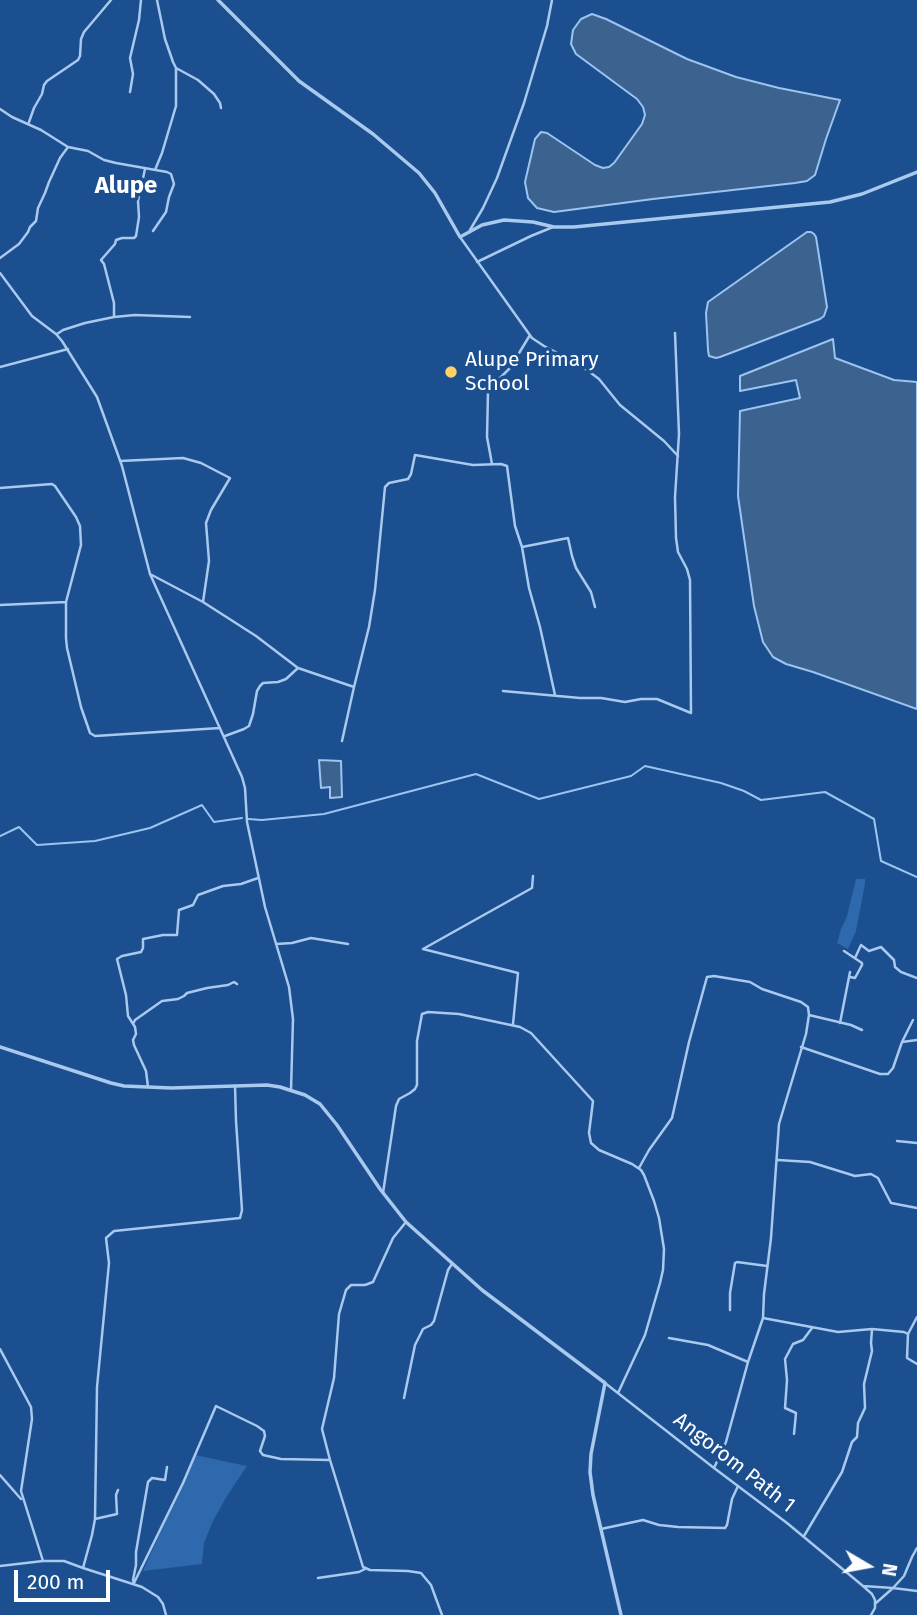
<!DOCTYPE html>
<style>
body{margin:0}
#map{position:relative;width:917px;height:1615px;overflow:hidden;background:#1b4f8f;font-family:"Fira Sans",sans-serif}
canvas{display:block}
.north{position:absolute;left:833px;top:1531px;width:70px;height:70px;-webkit-text-stroke:5px #1b4f8f;paint-order:stroke;rotate:100deg;font-size:19px;font-weight:700;line-height:28px;text-align:center;color:#fff}
.north::after{content:'';display:block;margin:auto;width:24px;height:32px;background:#fff;clip-path:polygon(50% 0,100% 100%,50% 72%,0 100%)}
.scale{position:absolute;left:14px;top:1570px;width:96px;height:32px;box-sizing:border-box;border:4px solid #fff;border-top:0;padding-left:9px;font-size:21px;line-height:24px;white-space:nowrap;color:#fff;-webkit-text-stroke:5px #1b4f8f;paint-order:stroke}
</style>
<div id="map">
<canvas width="917" height="1615"></canvas>
<div class="north">N</div>
<div class="scale">200 m</div>
</div>
<script>
const context = document.querySelector('canvas').getContext('2d');
context.lineJoin = 'round';
function fillPath(path, color) {
  context.fillStyle = color;
  context.fill(path, 'evenodd');
}
function toPath(rows) {
  const path = new Path2D();
  for (const r of rows) {
    path.moveTo(r[0], r[1]);
    for (let i = 2; i < r.length; i += 2) path.lineTo(r[i], r[i + 1]);
  }
  return path;
}
function stroke(path, color, width, dash) {
  context.strokeStyle = color;
  context.lineWidth = width;
  context.lineCap = dash ? 'butt' : 'round';
  context.setLineDash(dash || []);
  context.stroke(path);
}
function write(font, color, halo, rows, align = 'center') {
  context.font = font + ' "Fira Sans",sans-serif';
  context.lineWidth = 7;
  context.setLineDash([]);
  context.textBaseline = 'middle';
  context.strokeStyle = halo;
  context.fillStyle = color;
  for (const [text, x, y, turn = 0] of rows) {
    context.save();
    context.translate(x, y);
    context.rotate((+turn || 0) * Math.PI / 180);
    context.textAlign = isNaN(turn) ? turn : align;
    if (halo) context.strokeText(text, 0, 0);
    context.fillText(text, 0, 0);
    context.restore();
  }
}
const green = toPath([
 [856,879,865,879,865,884,856,931,848,949,837,943,841,929,847,916],
 [195,1455,247,1466,227,1496,213,1521,204,1543,202,1564,143,1571]
]);
const water = toPath([
 [592,14,606,19,687,59,736,77,779,88,840,100,826,139,815,175,807,181,795,183,653,199,554,212,537,208,528,198,525,182,535,139,541,132,547,133,595,165,603,168,609,167,614,163,642,124,645,115,643,107,637,99,576,54,571,44,573,30,581,19,592,14],
 [807,232,811,232,814,234,816,237,827,307,824,316,820,319,720,357,716,358,709,356,708,350,706,313,708,302,807,232],
 [833,339,835,358,894,380,917,382,917,709,813,672,786,664,773,657,763,642,754,606,738,496,740,411,800,398,796,380,740,391,740,376,833,339],
 [319,760,341,761,342,797,330,798,330,787,321,788,319,760]
]);
const stream = toPath([
 [248,819,262,820,324,814,476,774,539,799,631,776,645,766,721,783,744,791,761,800,825,792,874,819,881,861,917,877],
 [0,836,19,827,37,845,95,841,150,828,202,805,214,822,242,818]
]);
const minor = toPath([
 [157,0,165,39,173,62,176,68,198,80,214,94,220,103,221,108],
 [130,92,133,74,130,58,139,20,141,0],
 [0,109,12,117,41,130,68,147,88,151,104,160,116,163,167,172,171,174,174,184,169,197,166,212,153,231],
 [29,122,34,108,42,94,44,85,47,81,78,60,80,56,81,39,84,32,111,0],
 [155,170,162,153,176,106,176,68],
 [470,230,483,208,497,178,524,103,547,26,552,0],
 [460,237,532,338,544,346,579,364,599,379,620,405,664,441,678,456],
 [0,258,19,244,28,232,30,227,36,221,38,208,45,193,49,182,60,158,68,147],
 [477,262,531,236,553,227],
 [0,273,32,316,56,334,62,341,97,397,122,466,150,574,242,777,245,788,247,822,265,907,289,987,293,1019,291,1090],
 [114,317,114,303,104,264,101,260,115,244,116,240,122,238,134,238,136,236,139,217,138,201,145,169],
 [57,334,63,330,85,323,114,317,135,315,190,317],
 [0,367,68,349],
 [120,461,183,458,201,463,230,478,211,510,206,523,209,561,203,602],
 [492,464,487,437,488,392,491,387,510,368,530,335],
 [0,488,52,484,55,486,76,517,80,526,81,545,66,602,66,638,67,648,81,707,90,733,95,736,220,728],
 [522,547,568,538,572,556,576,568,591,592,595,607],
 [150,574,203,602,256,636,298,668,354,687],
 [0,605,66,602],
 [503,691,580,698,601,698,625,702,641,699,657,699,691,713,690,580,687,569,678,552,676,538,675,497,679,434,675,333],
 [225,736,244,729,249,726,253,714,257,691,260,686,263,683,278,682,286,679,298,668],
 [342,741,354,687,369,627,375,590,385,487,389,483,408,479,411,474,415,455,473,465,501,464,507,466,515,526,522,547,529,588,540,627,555,695],
 [276,944,292,943,311,938,348,944],
 [844,951,862,963,862,965,855,978,850,977],
 [855,958,861,945,869,951,881,947,894,960,895,967,901,972,917,978],
 [809,1015,851,1025,862,1030],
 [840,1023,850,972],
 [133,1024,135,1020,162,1001,178,999,184,996,187,993,207,988,228,985,234,982,237,984],
 [513,1024,518,973,423,949,532,888,533,876],
 [902,1042,913,1020],
 [801,1047,880,1074,888,1074,893,1068,902,1042,917,1040],
 [148,1087,146,1071,134,1045,133,1040,136,1034,135,1027,128,1016,126,995,117,959,122,956,141,952,143,948,143,939,163,935,177,935,179,910,193,905,198,895,223,886,241,884,258,878],
 [897,1141,917,1143],
 [778,1160,810,1162,855,1176,871,1174,878,1178,891,1203,917,1208],
 [639,1168,649,1150,672,1118,689,1042,707,977,714,976,750,982,762,989,801,1002,808,1007,809,1015,806,1034,779,1124,771,1238,764,1294,763,1318],
 [383,1193,396,1106,399,1099,410,1093,415,1089,417,1085,417,1041,422,1014,428,1012,459,1014,520,1027,531,1033,593,1101,589,1133,591,1143,599,1150,632,1164,641,1170,644,1175,654,1201,659,1218,664,1249,663,1270,660,1283,645,1335,618,1393],
 [406,1222,393,1238,373,1282,365,1285,351,1285,346,1290,339,1314,334,1378,322,1429,330,1460,363,1567,370,1570,408,1571,421,1573,431,1585,442,1615],
 [730,1310,730,1293,735,1263,737,1262,767,1266],
 [908,1334,917,1317],
 [669,1338,708,1345,748,1362],
 [0,1349,31,1407,32,1419,21,1491,43,1561],
 [605,1383,714,1468,787,1523,863,1586,872,1594,875,1600,875,1608,871,1615],
 [404,1398,415,1345,423,1329,431,1325,434,1321,448,1270,452,1264],
 [794,1434,796,1413,785,1408,787,1380,785,1359,793,1344,803,1340,812,1328],
 [167,1467,165,1480,152,1478,148,1482,136,1552,136,1565,133,1580,134,1583,183,1483,216,1406,257,1426,264,1431,265,1436,260,1451,263,1455,281,1459,330,1460],
 [714,1468,726,1442,748,1362,763,1318,838,1332,872,1329,904,1332,908,1334,907,1358,917,1364],
 [0,1475,21,1499],
 [118,1490,116,1495,117,1514,95,1519,92,1535,83,1568,142,1587,158,1597,163,1604,166,1615],
 [95,1519,97,1387,109,1263,106,1238,114,1231,240,1218,242,1210,236,1121,235,1086],
 [601,1529,643,1520,659,1525,678,1527,725,1528,727,1525,732,1499,738,1486],
 [804,1536,842,1472,852,1442,857,1437,858,1423,865,1408,864,1384,872,1351,871,1343,872,1329],
 [0,1566,43,1561,64,1561,83,1568],
 [318,1578,359,1572,365,1569],
 [863,1586,893,1588,904,1576,912,1557,917,1548],
 [876,1603,893,1588,917,1591]
]);
const tertiary = toPath([
 [218,0,299,81,373,134,419,173,435,193,460,237,482,225,504,220,533,222,554,227,574,227,830,202,862,194,917,172],
 [0,1047,111,1083,124,1086,171,1088,267,1085,280,1087,305,1095,320,1104,337,1125,380,1189,406,1222,482,1290,605,1383,591,1454,590,1472,593,1495,621,1615]
]);
const markers = [
 [451,372,7,"#ffd166"]
];
const poiNames = [
 ["Alupe Primary",465,360],
 ["School",465,384]
];
const streetNames = [
 ["Angorom Path 1",734,1463,38]
];
const quarterNames = [
 ["Alupe",126,186]
];
fillPath(green, '#2e69ad');
fillPath(water, '#3c6290');
stroke(water, '#9cc4f0', 2);
stroke(stream, '#9cc4f0', 2);
stroke(minor, '#a9c9ee', 2.5);
stroke(tertiary, '#a9c9ee', 3.5);
for (const [x, y, r, color] of markers) {
  const dot = new Path2D();
  dot.arc(x, y, r, 0, 2 * Math.PI);
  context.fillStyle = color;
  context.fill(dot);
  stroke(dot, '#1b4f8f', 2.5);
}
write('21px', '#fff', '#1b4f8f', poiNames, 'left');
write('21px', '#fff', '#1b4f8f', streetNames);
write('bold 24px', '#fff', '#1b4f8f', quarterNames);
</script>
